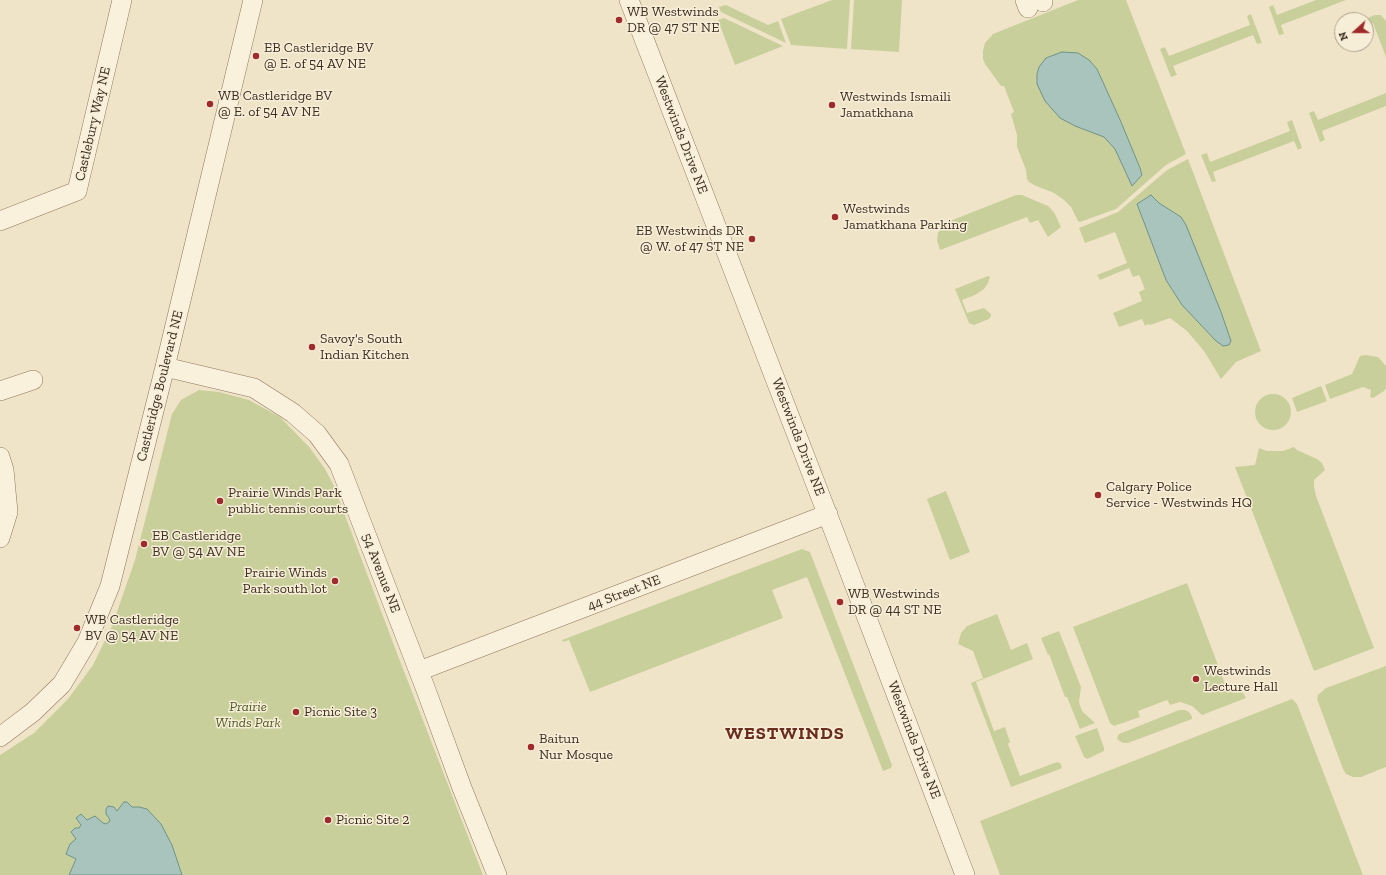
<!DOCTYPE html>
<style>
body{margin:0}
#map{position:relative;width:1386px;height:875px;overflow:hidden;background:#f0e4c8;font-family:"Zilla Slab",serif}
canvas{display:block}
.north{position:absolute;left:1334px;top:12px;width:40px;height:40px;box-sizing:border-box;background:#f7eed8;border:1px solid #ada18e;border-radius:50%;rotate:249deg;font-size:11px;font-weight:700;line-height:16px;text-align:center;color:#3d2e20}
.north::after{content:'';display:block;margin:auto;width:14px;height:18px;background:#9e2a2b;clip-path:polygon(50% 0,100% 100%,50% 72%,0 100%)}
</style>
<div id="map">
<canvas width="1386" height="875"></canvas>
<div class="north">N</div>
</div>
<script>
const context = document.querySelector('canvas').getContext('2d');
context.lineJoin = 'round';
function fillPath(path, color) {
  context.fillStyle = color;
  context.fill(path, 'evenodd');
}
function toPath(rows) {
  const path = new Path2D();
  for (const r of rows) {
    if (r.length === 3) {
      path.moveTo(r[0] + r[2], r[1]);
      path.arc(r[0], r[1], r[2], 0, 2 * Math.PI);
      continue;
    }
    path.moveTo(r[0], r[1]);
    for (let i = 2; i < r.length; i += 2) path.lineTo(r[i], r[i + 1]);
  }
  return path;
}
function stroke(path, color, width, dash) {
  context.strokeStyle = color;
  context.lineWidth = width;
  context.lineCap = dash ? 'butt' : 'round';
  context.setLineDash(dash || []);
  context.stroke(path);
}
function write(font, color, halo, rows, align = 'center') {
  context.font = font + ' "Zilla Slab",serif';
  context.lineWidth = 3;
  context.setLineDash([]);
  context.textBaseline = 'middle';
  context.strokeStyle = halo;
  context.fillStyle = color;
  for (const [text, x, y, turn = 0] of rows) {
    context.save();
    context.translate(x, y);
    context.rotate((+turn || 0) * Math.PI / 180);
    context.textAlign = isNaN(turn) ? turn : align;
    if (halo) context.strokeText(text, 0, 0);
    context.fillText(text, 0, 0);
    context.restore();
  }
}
const green = toPath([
 [832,0,850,0,847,49,791,45,781,19],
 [854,0,902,0,899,52,851,49],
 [1078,0,1126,0,1186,154,1166,165,1116,209,1080,222,1078,221,1071,207,1064,200,1054,193,1034,185,1029,182,1027,179,1026,170,1017,147,1017,135,1011,114,1014,112,1004,86,1001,86,985,64,983,59,983,51,985,43,993,34],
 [1316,0,1346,0,1281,25,1284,34,1279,35,1269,7,1273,5,1277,15],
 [726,5,768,25,778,21,786,43,721,12,719,7],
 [1251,14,1262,43,1257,44,1253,35,1173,66,1177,75,1171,77,1160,49,1165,47,1169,56,1250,25,1247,16],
 [1375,15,1381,15,1386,21,1386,57,1373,23,1366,25,1366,20,1363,20],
 [724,18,783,46,735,65,718,20],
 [1386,93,1386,106,1322,131,1325,140,1320,142,1309,113,1314,111,1318,120],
 [1292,120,1302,148,1298,150,1294,141,1213,172,1216,181,1212,182,1201,155,1207,153,1210,162,1290,131,1287,122],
 [1188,159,1261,351,1236,362,1221,379,1204,351,1187,331,1170,318,1150,325,1147,324,1145,326,1142,319,1119,327,1113,313,1142,301,1139,292,1145,289,1139,275,1133,277,1129,268,1100,280,1097,275,1127,263,1115,232,1085,243,1079,228,1118,212,1167,170],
 [1016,195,1022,195,1048,206,1054,212,1061,227,1048,237,1038,220,1030,223,1027,217,940,250,937,240,938,233,945,223],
 [988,276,990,277,988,283,984,289,975,295,962,300,967,313,984,308,991,314,991,316,989,319,974,325,969,323,955,289],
 [1365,355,1378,357,1386,366,1386,388,1384,391,1373,398,1370,397,1371,390,1363,387,1330,399,1325,385,1352,374,1360,356],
 [1321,386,1327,401,1297,412,1292,398],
 [199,390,219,392,249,400,280,417,310,448,325,469,334,486,395,648,483,875,0,875,0,755,34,733,68,699,93,665,112,626,135,560,172,414,181,400],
 [1273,412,18],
 [1294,447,1297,450,1317,459,1322,463,1325,470,1314,480,1314,486,1316,496,1374,648,1314,671,1235,467,1255,465,1259,448,1267,451,1283,451],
 [946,491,970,552,950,560,927,499],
 [802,549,810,552,892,765,891,768,883,771,807,577,772,590,783,618,590,692,569,640,563,642,562,640],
 [1187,583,1227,689,1239,685,1246,698,1202,715,1192,706,1180,702,1170,705,1167,700,1138,711,1140,717,1114,726,1110,723,1073,627],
 [997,614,1011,650,1027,643,1033,659,976,682,994,731,1005,727,1010,742,1008,744,1020,776,1057,762,1060,763,1062,767,1060,769,1011,787,971,683,983,678,973,651,958,644,961,633,967,626],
 [1059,631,1081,687,1079,702,1082,711,1095,723,1080,729,1067,697,1065,697,1049,654,1048,655,1041,638],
 [1386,666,1386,767,1361,777,1353,777,1346,774,1343,769,1317,699,1318,695,1326,688],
 [1292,699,1297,704,1363,875,1000,875,980,821],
 [1179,710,1185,710,1189,712,1192,717,1192,719,1128,743,1123,743,1118,740,1117,738,1119,734],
 [1097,728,1104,748,1104,751,1087,759,1084,757,1075,736]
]);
const water = toPath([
 [1062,52,1078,53,1089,60,1097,69,1121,122,1140,168,1142,175,1132,186,1115,149,1104,137,1075,126,1060,118,1045,101,1037,84,1037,74,1039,67,1046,58,1062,52],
 [1151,195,1159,203,1181,217,1186,225,1221,312,1231,341,1229,345,1223,346,1216,341,1182,305,1166,280,1137,204,1151,195],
 [124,802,127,802,132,807,139,807,147,809,161,824,172,845,182,875,69,875,76,859,66,854,70,844,76,839,71,832,75,828,79,828,81,825,76,818,81,814,87,820,95,816,103,823,106,824,110,821,109,818,106,814,106,809,108,806,114,807,117,811,124,802]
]);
const minor = toPath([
 [629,0,835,534,965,875],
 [1025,0,1028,8],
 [1043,0,1043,2],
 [0,221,77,191,122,0],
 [165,367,254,388,293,413,317,434,339,464,426,690,462,788,497,875],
 [0,391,33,380],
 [0,457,4,470,8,512,0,538],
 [419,671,828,514],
 [0,737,33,712,62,684,87,642,110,586,165,367,253,0]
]);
const markers = [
 [619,20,4,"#9e2a2b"],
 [256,56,4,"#9e2a2b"],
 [210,104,4,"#9e2a2b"],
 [832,105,4,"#9e2a2b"],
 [835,217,4,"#9e2a2b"],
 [752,239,4,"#9e2a2b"],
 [312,347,4,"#9e2a2b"],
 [1098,495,4,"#9e2a2b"],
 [220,501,4,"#9e2a2b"],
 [144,544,4,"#9e2a2b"],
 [335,581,4,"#9e2a2b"],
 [840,602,4,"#9e2a2b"],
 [77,628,4,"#9e2a2b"],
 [1196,679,4,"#9e2a2b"],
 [296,712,4,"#9e2a2b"],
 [531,747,4,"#9e2a2b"],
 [328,820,4,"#9e2a2b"]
];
const poiNames = [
 ["WB Westwinds",627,12],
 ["DR @ 47 ST NE",627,28],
 ["EB Castleridge BV",264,48],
 ["@ E. of 54 AV NE",264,64],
 ["WB Castleridge BV",218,96],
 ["@ E. of 54 AV NE",218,112],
 ["Westwinds Ismaili",840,97],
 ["Jamatkhana",840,113],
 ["Westwinds",843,209],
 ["Jamatkhana Parking",843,225],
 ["EB Westwinds DR",744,231,"right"],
 ["@ W. of 47 ST NE",744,247,"right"],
 ["Savoy's South",320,339],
 ["Indian Kitchen",320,355],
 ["Calgary Police",1106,487],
 ["Service - Westwinds HQ",1106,503],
 ["Prairie Winds Park",228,493],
 ["public tennis courts",228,509],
 ["EB Castleridge",152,536],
 ["BV @ 54 AV NE",152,552],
 ["Prairie Winds",327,573,"right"],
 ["Park south lot",327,589,"right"],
 ["WB Westwinds",848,594],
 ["DR @ 44 ST NE",848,610],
 ["WB Castleridge",85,620],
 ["BV @ 54 AV NE",85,636],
 ["Westwinds",1204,671],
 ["Lecture Hall",1204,687],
 ["Picnic Site 3",304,712],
 ["Baitun",539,739],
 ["Nur Mosque",539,755],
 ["Picnic Site 2",336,820]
];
const streetNames = [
 ["Castlebury Way NE",93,124,-77],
 ["Westwinds Drive NE",681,135,69],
 ["Castleridge Boulevard NE",160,386,-76],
 ["Westwinds Drive NE",798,437,69],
 ["54 Avenue NE",381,573,69],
 ["44 Street NE",624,593,-21],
 ["Westwinds Drive NE",914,740,69]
];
const parkNames = [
 ["Prairie",248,707],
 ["Winds Park",248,723]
];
const districtNames = [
 ["WESTWINDS",785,734]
];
fillPath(green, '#c9cf9b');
fillPath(water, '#a9c4bc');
stroke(water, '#6f938a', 1);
stroke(minor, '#8d765c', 20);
stroke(minor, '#faf1dc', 19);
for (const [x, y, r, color] of markers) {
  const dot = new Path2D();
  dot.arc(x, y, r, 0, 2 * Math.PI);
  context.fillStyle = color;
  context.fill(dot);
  stroke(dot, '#f7eed8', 1.5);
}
write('14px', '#3d2e20', '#f7eed8', poiNames, 'left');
write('14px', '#3d2e20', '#f7eed8', streetNames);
write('italic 14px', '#4d5a26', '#f7eed8', parkNames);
context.letterSpacing = '1px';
write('bold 18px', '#6b2e1e', '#f7eed8', districtNames);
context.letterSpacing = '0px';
</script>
